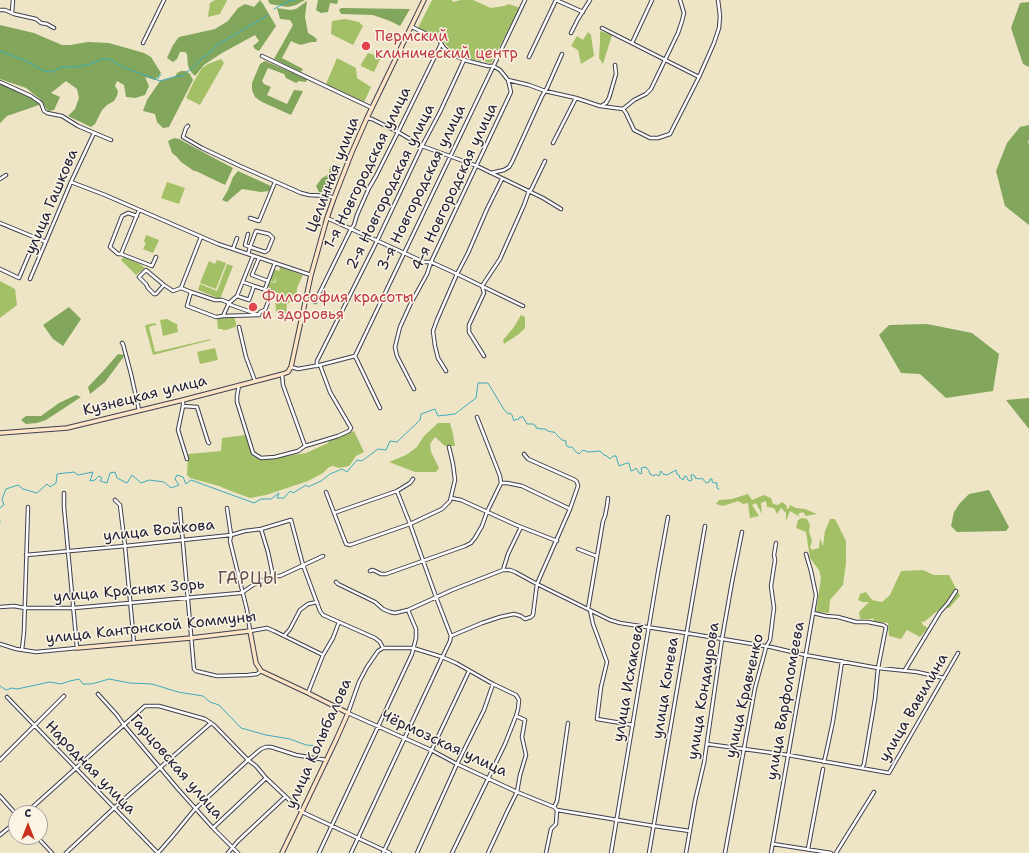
<!DOCTYPE html>
<meta charset="utf-8">
<style>
body{margin:0}
#map{position:relative;width:1029px;height:853px;overflow:hidden;background:#ede5c5;font-family:"Shantell Sans",sans-serif}
canvas{display:block}
.north{position:absolute;left:8px;top:805px;width:40px;height:40px;box-sizing:border-box;background:#fcf5e5;border:1px solid #a5a1a1;border-radius:50%;rotate:0deg;font-size:11px;font-weight:700;line-height:16px;text-align:center;color:#22223b}
.north::after{content:'';display:block;margin:auto;width:14px;height:18px;background:#c8321e;clip-path:polygon(50% 0,100% 100%,50% 72%,0 100%)}
</style>
<div id="map">
<canvas width="1029" height="853"></canvas>
<div class="north">С</div>
</div>
<script>
const context = document.querySelector('canvas').getContext('2d');
context.lineJoin = 'round';
function fillPath(path, color) {
  context.fillStyle = color;
  context.fill(path, 'evenodd');
}
function toPath(rows) {
  const path = new Path2D();
  for (const r of rows) {
    path.moveTo(r[0], r[1]);
    for (let i = 2; i < r.length; i += 2) path.lineTo(r[i], r[i + 1]);
  }
  return path;
}
function stroke(path, color, width, dash) {
  context.strokeStyle = color;
  context.lineWidth = width;
  context.lineCap = dash ? 'butt' : 'round';
  context.setLineDash(dash || []);
  context.stroke(path);
}
function write(font, color, halo, rows, align = 'center') {
  context.font = font + ' "Shantell Sans",sans-serif';
  context.lineWidth = 3;
  context.setLineDash([]);
  context.textBaseline = 'middle';
  context.strokeStyle = halo;
  context.fillStyle = color;
  for (const [text, x, y, turn = 0] of rows) {
    context.save();
    context.translate(x, y);
    context.rotate((+turn || 0) * Math.PI / 180);
    context.textAlign = isNaN(turn) ? turn : align;
    if (halo) context.strokeText(text, 0, 0);
    context.fillText(text, 0, 0);
    context.restore();
  }
}
const green = toPath([
 [215,0,227,0,220,14,208,17,210,3],
 [432,0,452,0,453,2,461,0,473,0,491,8,504,6,509,4,520,8,491,63,466,58,450,49,442,40,418,28],
 [345,19,359,22,363,26,353,45,331,34,332,21],
 [600,31,612,35,603,64,599,58,600,42],
 [588,32,591,35,594,56,581,64,578,50,571,46,577,36,583,40],
 [368,53,381,57,374,72,361,66,361,64],
 [337,58,356,68,357,78,371,87,364,102,326,84],
 [221,59,224,63,200,105,186,98,193,83,202,68,208,64],
 [167,182,185,188,179,204,161,198],
 [146,235,159,240,153,253,143,249,146,243,144,242],
 [124,257,140,264,145,268,136,275,121,260],
 [217,260,226,263,216,289,200,283,209,261,215,264],
 [227,264,233,266,220,299,198,290,200,284,217,291],
 [280,267,303,275,297,288,297,291,296,298,287,304,286,314,276,313,275,292,272,290,272,291,266,289,269,281,275,283,277,276,274,282,269,280,273,269,279,271],
 [0,281,15,289,17,305,0,318],
 [521,315,525,317,525,328,519,334,504,344,503,340,514,327],
 [233,317,235,319,236,323,236,326,235,327,226,330,223,330,222,329,218,329,217,319,218,318],
 [167,319,178,325,177,327,178,332,163,336,160,320],
 [155,323,156,325,154,326,154,325,149,327,155,352,211,339,211,340,153,355,145,326,146,325],
 [215,348,218,360,200,364,197,352],
 [438,423,450,423,453,434,455,446,445,446,435,437,430,444,431,452,439,468,436,472,415,472,389,462,406,455,417,447,424,436],
 [354,431,364,452,356,456,349,466,339,468,333,466,329,467,323,473,308,481,266,495,250,498,231,491,219,486,190,478,187,475,188,454,221,451,222,438,246,435,253,456,261,460,306,453,328,443,329,441],
 [748,494,752,500,764,495,771,498,773,504,778,505,782,502,787,506,786,509,789,508,790,505,796,508,805,509,817,514,806,516,803,512,798,514,800,517,790,511,786,521,786,513,781,508,777,514,774,508,767,507,766,501,761,503,762,514,756,503,752,505,759,516,750,518,748,503,743,504,738,501,723,506,716,504,719,500,732,499],
 [802,518,807,519,810,525,809,531,812,541,810,547,812,550,819,548,820,538,823,546,825,531,830,519,835,519,846,541,846,563,843,585,830,600,829,613,816,612,821,578,819,570,810,558,806,532,796,528,798,520],
 [923,570,934,575,949,575,960,596,949,608,942,607,924,622,921,621,923,625,928,628,920,637,907,630,901,639,889,636,888,623,874,621,873,618,872,619,860,619,859,612,869,602,863,602,858,600,860,594,866,592,872,600,882,602,890,595,901,571]
]);
const forest = toPath([
 [260,0,263,4,276,26,259,51,255,49,253,46,259,41,255,35,222,53,204,65,195,76,191,72,188,66,187,54,185,52,180,52,177,59,173,62,167,58,173,45,179,37,215,29,228,21,238,8,245,4,254,7],
 [268,0,305,0,296,5,288,7,270,4],
 [318,0,338,0,337,4,330,3,328,12,321,13,316,10],
 [307,1,305,17,308,33,313,36,317,39,316,42,311,42,301,45,295,43,291,41,282,58,303,69,301,72,274,59,293,25,290,20,280,19,277,8,290,10,296,9],
 [1029,2,1029,67,1023,64,1011,28,1020,3],
 [341,8,410,9,400,26,390,21,373,15,341,14,339,10],
 [0,25,34,33,62,45,70,45,88,42,109,43,144,53,151,57,161,73,155,80,145,77,149,86,145,95,135,98,126,97,124,85,117,81,115,86,118,91,117,96,114,101,107,105,102,110,95,124,91,127,68,116,75,109,79,98,77,89,66,81,51,93,60,97,54,110,48,111,40,99,26,88,0,79],
 [265,61,307,79,306,82,299,81,296,83,286,78,284,74,268,68,262,81,264,84,271,87,267,95,287,104,294,90,303,91,291,115,262,102,255,97,252,90,252,83,260,64],
 [181,71,186,71,190,74,193,80,169,127,163,128,157,122,155,114,143,111,147,100,160,81,175,77,177,73],
 [0,84,31,96,37,100,39,105,7,116,0,123],
 [1029,125,1029,139,1028,142,1029,144,1029,225,1005,206,996,171,1007,143,1020,127],
 [174,138,179,139,214,158,233,168,225,185,196,171,194,171,181,162,177,157,172,153,168,141],
 [335,164,337,164,339,165,339,167,329,192,319,192,316,186,322,178,326,176,329,173,330,167],
 [238,171,271,186,269,191,261,192,242,189,227,202,222,200,228,190,233,177],
 [69,307,81,319,63,346,53,339,43,325],
 [927,324,972,333,999,354,993,391,946,398,920,374,901,373,879,335,889,325],
 [118,354,125,355,105,382,90,394,88,387,105,369],
 [76,395,81,397,46,420,37,423,26,424,21,420,26,416,41,416,59,403],
 [1029,398,1029,429,1006,400],
 [989,490,1009,527,1006,531,957,532,951,526,954,512,960,503,969,494]
]);
const stream = toPath([
 [274,9,289,1,295,0],
 [0,51,26,61,44,71,51,72,63,67,75,67,88,65,101,59,109,59,123,67,160,81,177,76,183,76,188,71,194,67,201,59,212,51,217,45,268,15],
 [158,79,159,76,161,75],
 [0,508,4,505,2,499,6,489,18,485,23,489,37,493,47,484,50,487,56,483,57,474,74,472,78,475,93,472,90,481,95,480,99,476,102,478,100,481,107,483,110,473,115,472,117,478,127,483,132,475,141,483,149,480,164,482,171,488,179,485,175,479,177,475,183,477,186,484,191,480,254,503,261,499,271,499,279,493,277,498,284,498,290,491,293,493,306,485,308,487,321,481,330,474,342,469,347,472,357,460,362,461,378,449,386,450,390,441,397,442,420,420,421,414,435,409,438,416,455,414,476,398,478,383,488,383,503,408,508,414,510,413,512,415,514,421,516,419,518,420,520,417,523,417,527,424,533,424,536,426,536,428,543,429,545,429,548,431,552,432,554,432,562,440,566,441,566,445,568,447,572,447,576,452,579,454,583,450,588,452,600,451,604,455,607,456,610,459,613,456,616,456,619,466,627,463,629,463,631,471,634,470,636,468,640,474,642,473,641,468,646,467,649,471,650,474,654,476,656,474,658,476,660,475,660,472,661,471,663,474,667,475,676,470,677,474,680,476,679,477,683,480,684,477,686,476,688,480,690,481,692,480,691,475,693,475,695,476,695,478,700,479,702,478,706,483,709,482,710,479,712,479,712,482,715,483,717,483,717,488,719,489],
 [0,521,0,522],
 [0,686,6,690,12,688,17,689,50,682,61,684,70,681,79,679,83,684,91,684,99,682,109,679,130,683,152,684,178,692,203,696,210,702,219,705,241,728,266,735,290,739,306,745,321,746]
]);
const street = toPath([
 [556,0,583,12],
 [0,10,5,10,14,14,36,19,41,23,47,24,54,28],
 [12,12,13,0],
 [412,27,439,40,444,48,450,53,464,60,488,66,493,66,500,70,508,80,529,85,545,91,576,98,600,106,623,109,626,113,634,130,650,138,658,138,670,134,699,77,714,43,719,28,720,16,718,0],
 [602,28,699,77],
 [571,33,578,19,590,0],
 [143,43,164,0],
 [632,43,652,0],
 [262,56,372,108],
 [529,57,556,0],
 [0,82,31,96,41,103,44,111,47,113,62,116,78,126,111,140],
 [601,106,606,103,609,98,616,74,615,65],
 [623,109,634,100,646,94,651,89,678,33,682,21,684,13,680,0],
 [367,118,372,119,398,132,422,146,477,166,543,198,561,209],
 [188,126,186,128,183,137,202,148,240,166,301,193,309,195,329,196,334,198],
 [553,143,576,98],
 [491,173,504,170,509,167,512,162,542,96,547,88,562,54],
 [0,179,6,175],
 [71,182,105,195,218,244,311,275],
 [139,210,121,254,152,266,156,257],
 [250,218,259,221,275,182],
 [327,218,424,262,431,262,457,274,523,306],
 [0,223,46,242],
 [233,249,237,238],
 [121,254,118,254,110,247,122,216,128,213,137,216],
 [248,254,250,247,256,231,269,234,273,238,268,250,265,252,250,247,245,245,248,234],
 [259,258,252,275,268,281],
 [0,269,19,278,36,238],
 [30,279,71,182,94,133],
 [243,282,254,286],
 [164,285,156,294,154,294,148,288,146,284,139,277,146,270,164,285,173,291,181,288],
 [265,289,275,263],
 [191,292,181,288,201,237],
 [237,296,253,256],
 [315,302,351,229,354,225,357,215,369,188,376,176,398,132,441,44],
 [223,316,229,303,237,296,249,300,254,286,272,292,265,310,260,312,259,315,223,316,216,317,187,306,191,292,215,300,222,300,229,303,231,305,259,315],
 [239,327,246,357,255,381],
 [122,343,123,344,131,374,139,410],
 [484,356,469,332,469,325,484,293,482,286,500,259,524,205,529,191,531,190,545,161],
 [317,366,317,361,377,241,422,146,440,112,464,60],
 [291,367,298,369,320,365,355,356],
 [446,371,438,358,435,346,433,331,437,320,457,274,468,253,487,209,502,179],
 [282,374,283,385,305,446],
 [239,385,237,396,237,402,253,453,261,458,275,457,298,451,305,446,338,436,349,431,351,428,330,392,320,365],
 [414,389,397,356,395,347,400,327,410,305,427,274,431,262,511,92,508,80],
 [183,400,183,406,178,430,187,459],
 [183,406,197,407,208,442,209,443],
 [380,408,355,356,525,0],
 [501,483,507,483,522,486,570,509],
 [326,492,346,544,350,545,410,524,442,509,450,501,455,480,453,464,449,447],
 [451,498,461,500,516,525,557,541],
 [115,500,120,505,125,546,134,643],
 [227,508,231,535,230,541,247,610,250,631,267,628,274,631,323,655],
 [180,509,194,669,196,671,217,676,248,675,257,674,261,671],
 [334,513,397,491,410,483,413,479],
 [261,529,268,552,272,571,272,576],
 [578,549,596,556],
 [26,555,125,546,231,535,245,531,261,529,291,520,303,565,320,611,323,615,375,638,380,642,383,648],
 [503,570,508,554,521,527],
 [370,571,373,570,381,574,386,574,465,546,471,543,475,538,482,526,487,512,501,483,500,476,477,417],
 [336,582,338,584,375,602,383,609,390,612,395,613,408,610,452,590,503,570,510,570,515,572,537,584,610,620,620,623,686,633,771,647,805,655,878,668,917,672,944,678],
 [0,607,14,606,25,608,74,608,240,593,243,592,253,585,272,576,280,576,323,556],
 [588,609,603,521,605,516,607,506,608,498],
 [590,610,593,624,607,662,601,687,597,719,633,725],
 [813,613,826,616,838,617,856,622,868,622,883,625,886,627,878,668,875,699,864,764,862,768],
 [284,636,290,629,300,610,308,604,317,602],
 [451,636,482,623,500,617,514,614,521,616,525,619,531,617,533,615,537,584,570,509,578,486,577,482,575,480,528,459,524,454],
 [0,644,16,649,36,652,77,648,64,507,64,493],
 [383,648,378,651,367,667,359,682,348,713,431,750,457,764,517,792,554,807,557,810,654,826,690,831],
 [383,648,413,648,442,657,456,663,493,684,516,695,519,700,518,709,516,716,505,744,452,853],
 [22,650,24,632,28,507],
 [905,670,940,612,948,603,956,591],
 [308,693,323,655,333,638,339,622],
 [98,694,117,715,124,725,178,789,213,828,238,853],
 [7,697,158,853],
 [707,744,788,755,889,773,958,653],
 [0,760,64,696],
 [824,762,827,749,833,721,842,661],
 [0,796,16,814],
 [554,807,557,801,568,723],
 [26,813,145,706,159,706,205,719,214,725,248,760,256,766,266,778,302,812,390,853],
 [213,828,266,778],
 [0,835,16,822],
 [37,837,52,853],
 [773,844,831,853],
 [808,849,823,769],
 [66,853,114,808,211,723],
 [158,853,172,837,195,809,248,760,261,749,266,747,271,747,296,755,326,760],
 [228,853,238,841,285,797],
 [319,853,412,654,416,638,416,629,408,610],
 [351,853,440,662,450,641,451,636,436,597,410,524,397,491],
 [383,853,469,671],
 [417,853,457,764,484,710,493,684],
 [488,853,508,810,517,792,520,775,526,755,522,737,525,720,516,716],
 [546,853,551,829,556,824,557,810],
 [611,853,633,722,658,572,668,517],
 [649,853,705,526],
 [686,853,695,801,704,763,722,639,732,582,742,532],
 [725,853,755,688,764,655,766,647,770,640,774,608,771,586,775,560,774,555,776,543],
 [771,853,813,613,816,595,811,571,806,554],
 [836,853,874,792]
]);
const secondary = toPath([
 [0,433,67,428,183,400,283,374,288,372,291,367,311,275,327,218,334,198,352,152,367,118,424,0],
 [77,648,191,638,250,631,256,663,261,671,308,693,348,713,336,740,282,853]
]);
const markers = [
 [366,46,5,"#e0444e"],
 [253,307,5,"#e0444e"]
];
const healthNames = [
 ["Пермский",375,37],
 ["клинический центр",375,54],
 ["Философия красоты",262,298],
 ["и здоровья",262,315]
];
const streetNames = [
 ["1-я Новгородская улица",368,168,-64],
 ["Целинная улица",333,175,-69],
 ["2-я Новгородская улица",391,187,-64],
 ["4-я Новгородская улица",455,187,-65],
 ["3-я Новгородская улица",422,188,-64],
 ["улица Гашкова",52,202,-67],
 ["Кузнецкая улица",145,396,-14],
 ["улица Войкова",159,531,-6],
 ["улица Красных Зорь",129,591,-5],
 ["улица Кантонской Коммуны",151,628,-6],
 ["улица Исхакова",629,683,-80],
 ["улица Конева",666,688,-81],
 ["улица Кондаурова",704,691,-81],
 ["улица Кравченко",745,696,-77],
 ["улица Варфоломеева",786,701,-80],
 ["улица Вавилина",914,708,-60],
 ["улица Колыбалова",319,744,-66],
 ["Чёрмозская улица",444,744,25],
 ["Гарцовская улица",176,767,49],
 ["Народная улица",90,768,46]
];
const quarterNames = [
 ["ГАРЦЫ",248,580]
];
fillPath(green, '#a3c067');
fillPath(forest, '#82a65c');
stroke(stream, '#3dabbc', 1);
stroke(street, '#403f50', 4.5);
stroke(secondary, '#403f50', 5.5);
stroke(street, '#fff', 2.5);
stroke(secondary, '#fde5c5', 3.5);
for (const [x, y, r, color] of markers) {
  const dot = new Path2D();
  dot.arc(x, y, r, 0, 2 * Math.PI);
  context.fillStyle = color;
  context.fill(dot);
  stroke(dot, '#fcf5e5', 1.5);
}
write('15px', '#be3a42', '#fcf5e5', healthNames, 'left');
write('15px', '#22223b', '#fcf5e5', streetNames);
context.letterSpacing = '1px';
write('17px', '#624c4e', '#fcf5e5', quarterNames);
context.letterSpacing = '0px';
</script>
